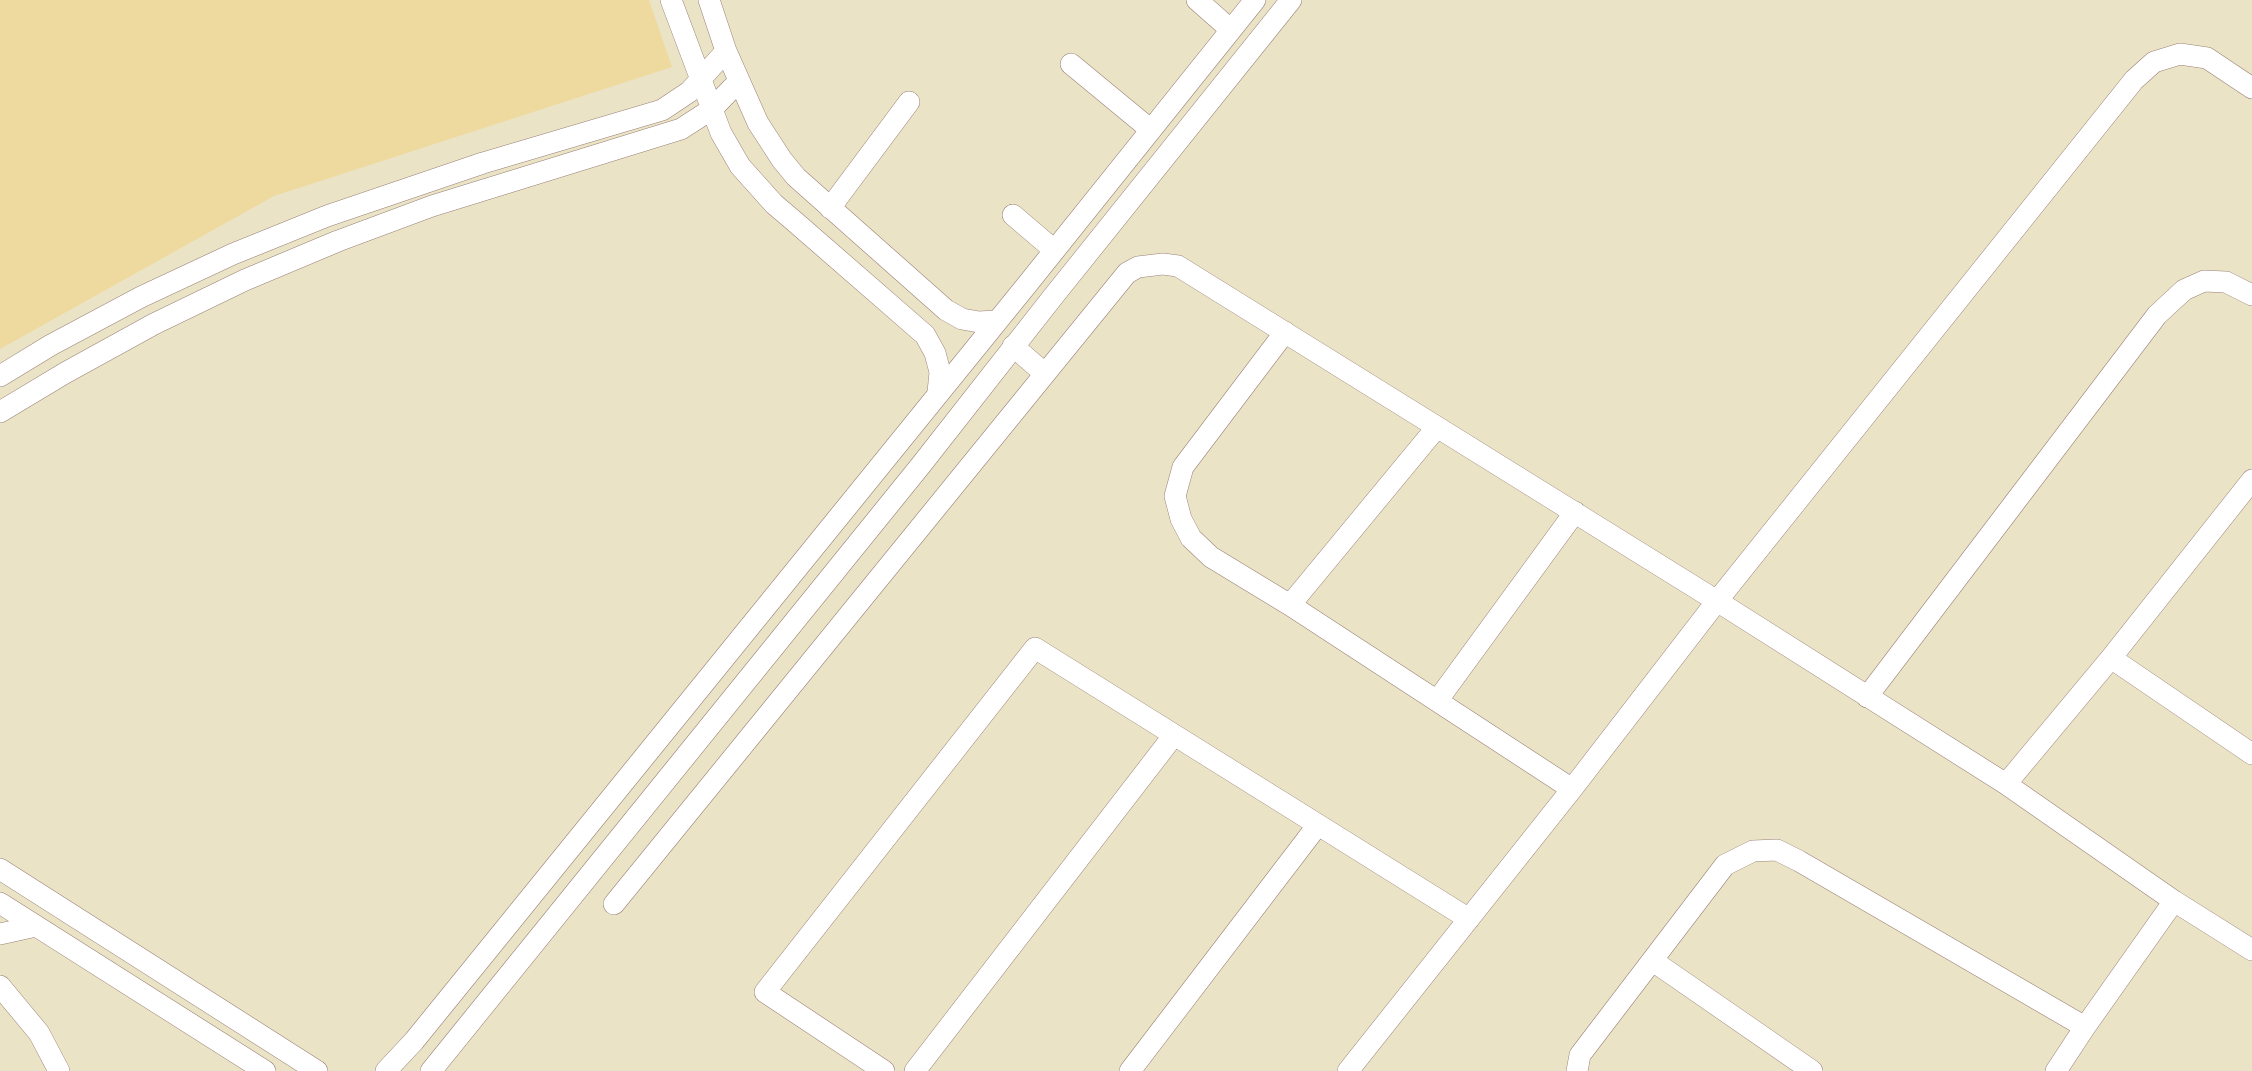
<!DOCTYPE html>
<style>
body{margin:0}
canvas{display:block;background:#ebe3c5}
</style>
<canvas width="2252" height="1071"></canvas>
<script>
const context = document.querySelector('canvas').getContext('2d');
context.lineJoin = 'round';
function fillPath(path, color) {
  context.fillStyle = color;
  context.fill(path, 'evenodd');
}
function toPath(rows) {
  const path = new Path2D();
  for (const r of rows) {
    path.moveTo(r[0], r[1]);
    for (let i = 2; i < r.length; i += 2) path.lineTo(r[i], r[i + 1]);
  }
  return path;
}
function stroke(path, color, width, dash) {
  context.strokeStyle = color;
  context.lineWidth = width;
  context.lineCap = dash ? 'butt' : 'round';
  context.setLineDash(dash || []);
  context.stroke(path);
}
const sand = toPath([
 [0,0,649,0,672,67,274,196,0,349]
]);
const minor = toPath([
 [671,0,721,133,740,166,774,204,794,221,925,335,935,353,940,372,938,392],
 [709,0,726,51,758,123,782,160,796,177,946,310,962,319,979,322,996,321],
 [1197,0,1231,30],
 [1071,64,1151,130],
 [830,208,909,102],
 [1013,215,1054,250],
 [1285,332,1183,467,1175,496,1181,519,1191,538,1211,557,1290,605,1572,789],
 [1013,346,1044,373],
 [0,376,51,345,141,297,233,254,327,216,483,163,662,110,689,92,726,51],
 [0,412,65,373,154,324,245,280,338,241,432,206,681,129,712,109,739,81],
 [1290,605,1437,427],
 [2111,658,2252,754],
 [1867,697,2157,315,2184,290,2204,281,2226,282,2252,295],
 [1437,701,1575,512],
 [2006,784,2111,658,2252,480],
 [0,869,317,1071],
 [0,903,265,1071],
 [614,904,1127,273,1138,267,1163,264,1178,266,1717,601,2006,784,2174,901,2252,950],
 [0,934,36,926],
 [1653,961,1812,1071],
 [0,986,39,1033,59,1071],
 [386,1071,414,1041,1030,281,1255,0],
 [431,1071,921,465,1052,298,1291,0],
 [884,1071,765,992,1035,648,1469,919],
 [915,1071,1174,735],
 [1130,1071,1317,826],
 [1348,1071,1572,789,1717,601,2134,80,2154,62,2180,54,2207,58,2252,88],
 [1577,1071,1580,1055,1725,865,1753,851,1777,850,1799,861,2085,1027],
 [2056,1071,2085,1027,2174,901]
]);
fillPath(sand, '#eeda9e');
stroke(minor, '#9a8178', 22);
stroke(minor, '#fff', 21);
</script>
